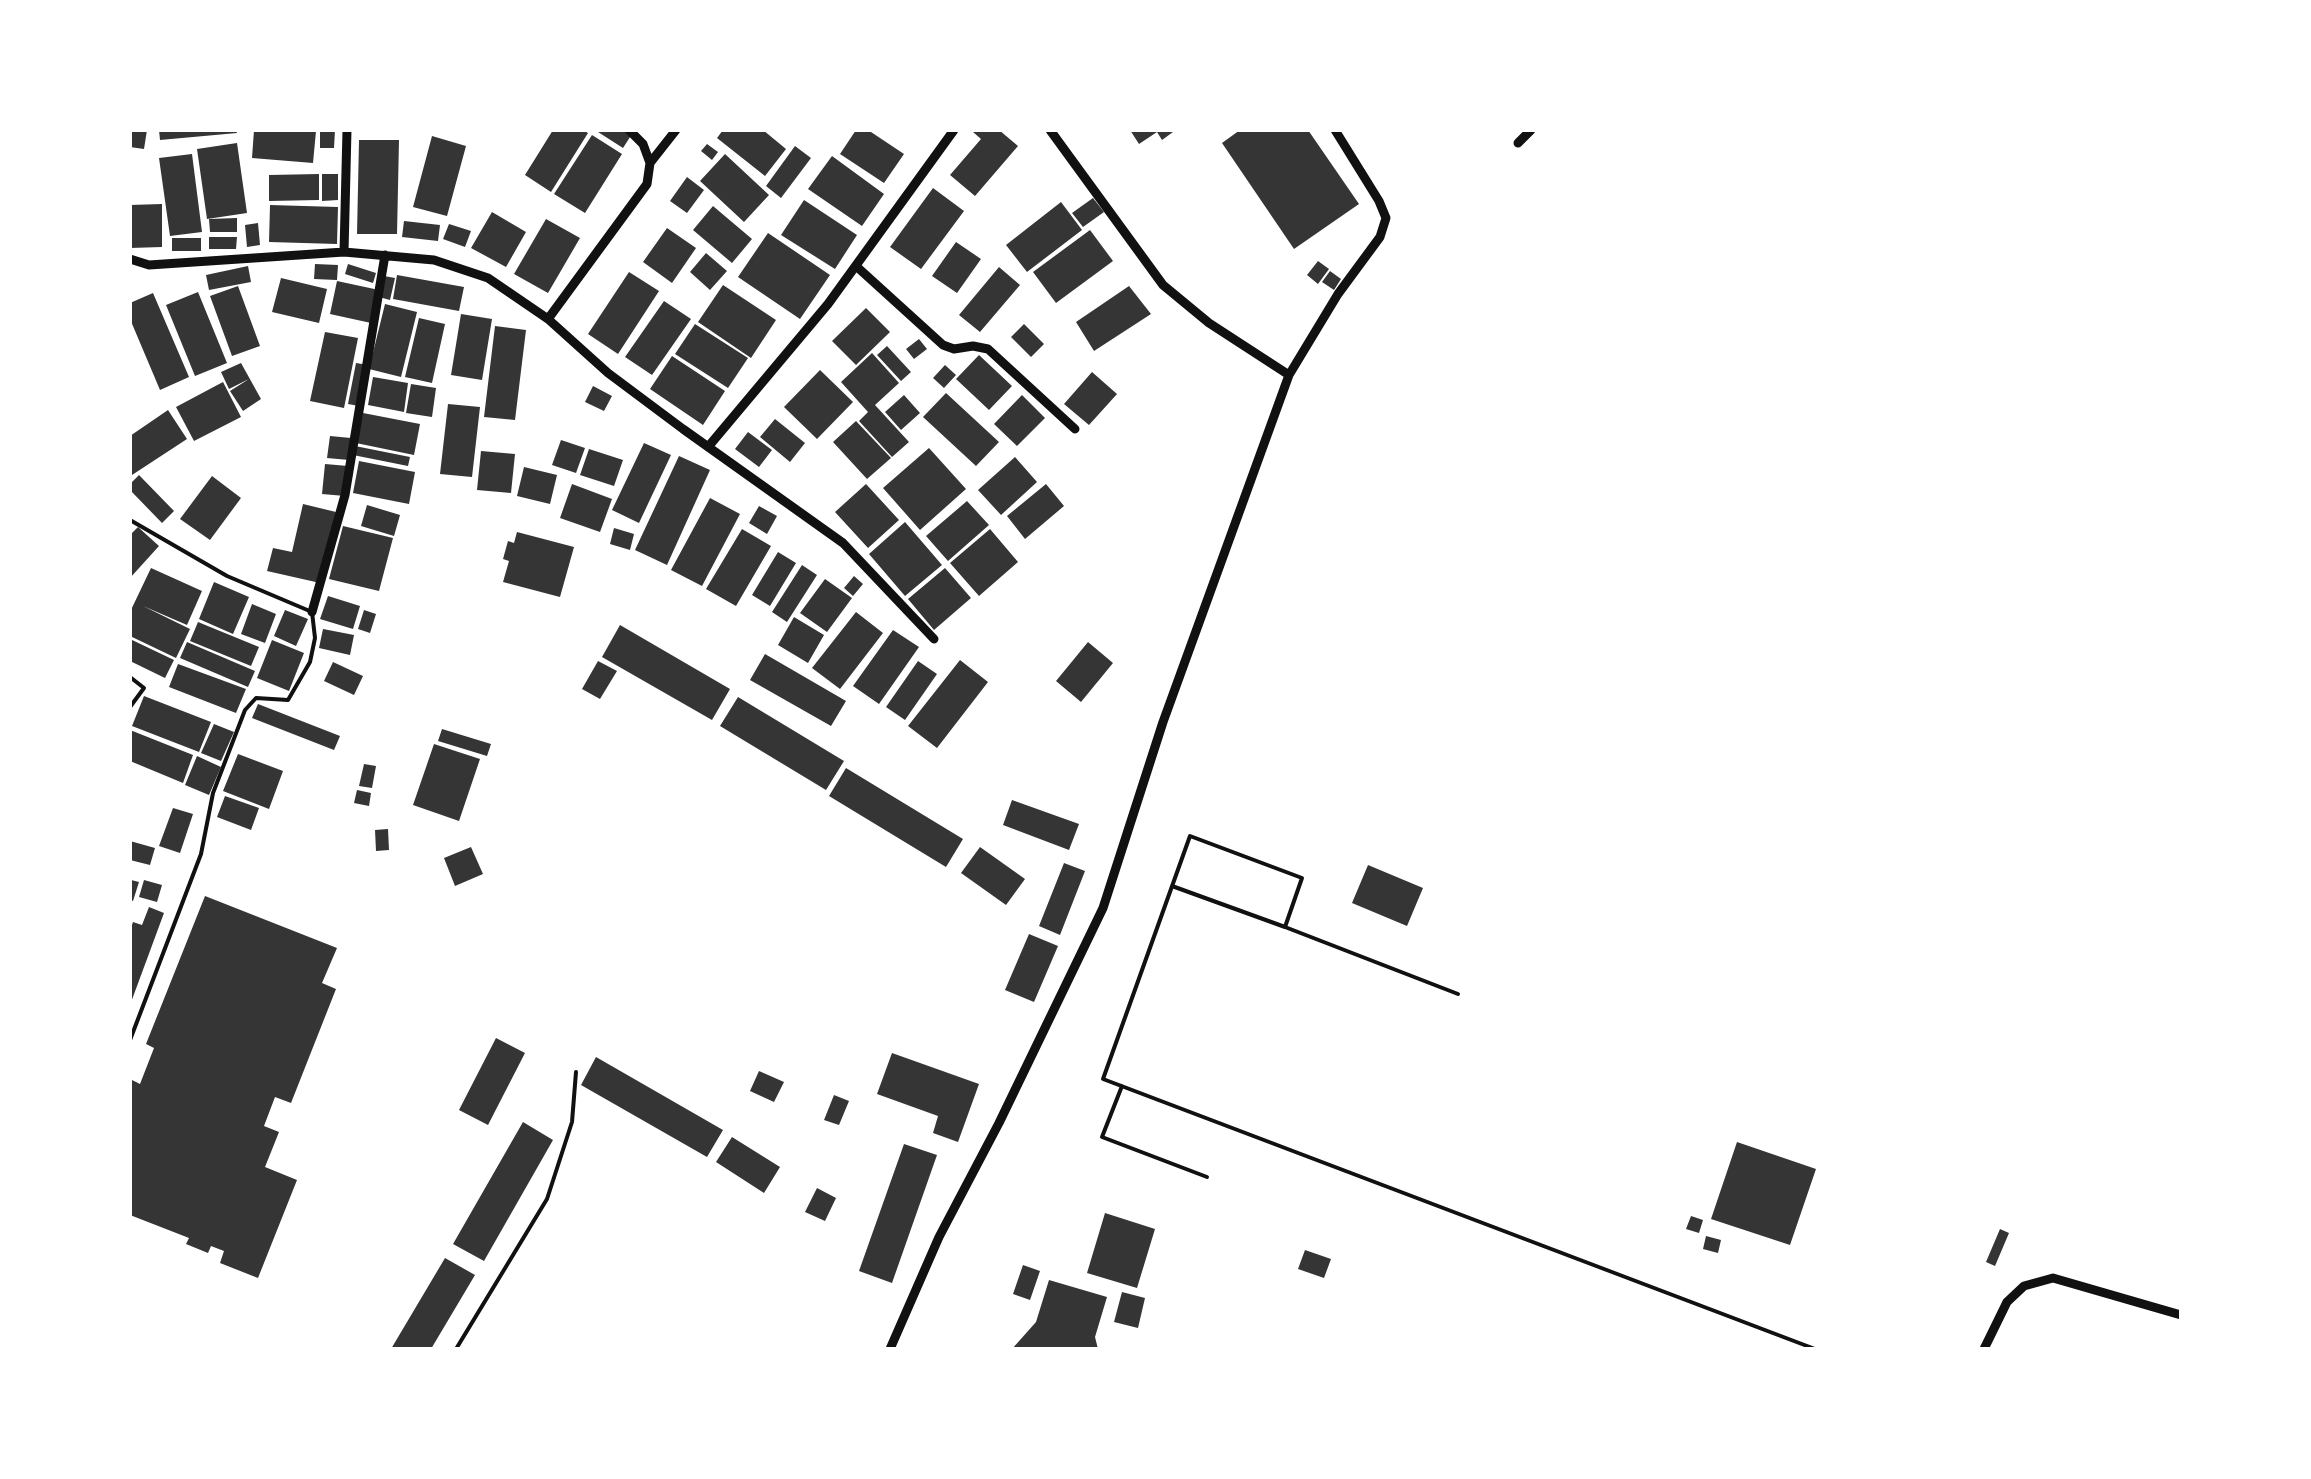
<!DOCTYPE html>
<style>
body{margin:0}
#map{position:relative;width:2311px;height:1479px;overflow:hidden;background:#fff;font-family:Roboto,sans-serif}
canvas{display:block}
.frame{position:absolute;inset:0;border:132px solid #fff;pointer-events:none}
</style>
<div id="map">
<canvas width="2311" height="1479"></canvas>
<div class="frame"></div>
</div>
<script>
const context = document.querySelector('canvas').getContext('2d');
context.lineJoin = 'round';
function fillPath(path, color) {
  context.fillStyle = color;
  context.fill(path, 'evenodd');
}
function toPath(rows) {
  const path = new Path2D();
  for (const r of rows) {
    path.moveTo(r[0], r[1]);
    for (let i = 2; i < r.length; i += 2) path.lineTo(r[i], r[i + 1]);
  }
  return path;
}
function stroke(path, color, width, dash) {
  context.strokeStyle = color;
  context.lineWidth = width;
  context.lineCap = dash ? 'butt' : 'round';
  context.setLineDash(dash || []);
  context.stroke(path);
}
const building = toPath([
 [130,130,147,130,144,149,130,147],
 [159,130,236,130,237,133,160,140],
 [254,130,316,131,313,163,252,158],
 [320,130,335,130,334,148,320,148],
 [553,130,583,130,588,133,551,192,525,175],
 [599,130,627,130,632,134,623,148,598,132],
 [723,130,763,130,786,149,765,176,717,138],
 [856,130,868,130,904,154,884,183,840,154],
 [975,130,999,130,1018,146,975,196,950,175,981,139,973,132],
 [1130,130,1172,130,1173,132,1162,140,1157,132,1139,144],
 [1240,130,1308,130,1359,204,1294,249,1222,143],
 [592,135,622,154,585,213,554,194],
 [432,136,466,146,447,216,413,207],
 [359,140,399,140,397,234,357,234],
 [237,143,247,213,207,219,197,149],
 [707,144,718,152,712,160,701,151],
 [795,146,811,158,781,198,766,186],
 [192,154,202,232,170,236,159,158],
 [725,154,769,195,744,222,700,181],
 [832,156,884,194,862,226,808,189],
 [319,174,319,200,269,201,269,175],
 [322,174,338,174,338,200,322,201],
 [687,177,704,190,687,213,670,201],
 [933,188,964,211,921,269,890,247],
 [1093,198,1104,212,1083,227,1072,213],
 [804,200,857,235,835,269,781,235],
 [1061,202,1082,230,1027,272,1006,245],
 [162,204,162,247,130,248,130,205],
 [270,205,338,207,337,244,269,242],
 [713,206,752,239,732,263,693,230],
 [492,212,526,232,506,267,471,248],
 [237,218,237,232,210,232,209,219],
 [546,219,580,238,548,293,514,274],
 [404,221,440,225,438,241,402,237],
 [258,223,260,245,247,247,245,225],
 [449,224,471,231,465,247,443,239],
 [667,228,696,248,672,283,643,262],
 [1090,230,1113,261,1056,303,1033,272],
 [768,233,830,275,800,319,738,277],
 [209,237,237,237,236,249,209,249],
 [172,238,201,238,201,251,172,251],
 [956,242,981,259,957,293,932,276],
 [706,253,727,271,710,290,690,272],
 [1318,261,1329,269,1318,284,1307,275],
 [315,264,338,265,337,280,314,279],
 [348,264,376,273,373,283,345,274],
 [248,266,251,282,209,290,206,275],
 [999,267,1020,285,980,332,959,315],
 [1330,271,1341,279,1334,290,1322,282],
 [629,272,659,291,618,354,588,334],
 [397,275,464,287,459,311,393,299],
 [384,276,395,278,390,300,379,297],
 [281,278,327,289,319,323,272,312],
 [337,281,379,290,371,323,330,314],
 [723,285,776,320,751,358,698,322],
 [238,286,260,346,232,356,210,296],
 [1129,286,1151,314,1094,351,1076,322],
 [198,292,227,363,195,376,166,305],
 [153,293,189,377,160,390,130,319,130,303],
 [664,301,691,319,652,375,625,357],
 [385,304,417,312,401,377,369,369],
 [866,308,890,332,856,365,832,341],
 [461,314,492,319,482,380,451,375],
 [419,318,445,324,432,383,405,377],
 [695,324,748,358,728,388,675,354],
 [1024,324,1044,344,1031,357,1011,337],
 [495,326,526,330,515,420,484,417],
 [325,332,358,338,344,408,310,401],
 [919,339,927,349,914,359,906,349],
 [887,346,911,372,901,381,877,355],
 [872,353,899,383,875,405,909,442,892,457,859,421,868,412,841,382],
 [979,355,1012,386,989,410,956,379],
 [672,356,725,391,703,425,650,389],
 [241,363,261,399,243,411,230,391,249,379,229,389,221,372],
 [356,363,368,365,359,406,348,404],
 [945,365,956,375,944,388,933,378],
 [820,370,853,402,817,439,784,407],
 [1092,372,1117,394,1089,425,1064,404],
 [373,377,408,383,404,412,368,405],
 [223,382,241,417,194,441,176,407],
 [411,384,436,388,432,417,406,413],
 [593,386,612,396,604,411,585,402],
 [946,393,999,442,976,466,923,417],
 [904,395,920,413,901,430,885,412],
 [1022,395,1045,418,1017,446,994,424],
 [448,404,480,407,472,477,440,474],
 [168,410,187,439,132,475,130,436],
 [363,413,420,424,414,455,356,443],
 [775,419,805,443,790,462,760,437],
 [856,421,891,458,867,479,833,442],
 [748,432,772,450,759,467,735,449],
 [330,436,351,438,349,460,327,458],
 [561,440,585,448,576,473,552,465],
 [644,443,671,455,639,523,612,510],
 [355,446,410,457,408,466,353,455],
 [929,448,966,489,920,530,883,488],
 [589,449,623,460,614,486,580,475],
 [481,451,515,454,511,493,477,490],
 [679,456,710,470,667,565,635,550],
 [1015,457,1037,482,1001,515,978,490],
 [359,461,415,472,409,504,353,493],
 [325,464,348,466,345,496,322,494],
 [524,467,557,475,550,504,517,496],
 [139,475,174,511,162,523,130,490,130,484],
 [212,476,241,498,210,540,180,519],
 [572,484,612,499,600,532,560,518],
 [866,484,899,520,868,548,835,512],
 [1046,484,1064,506,1025,539,1007,516],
 [710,498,740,514,702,586,671,570],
 [967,501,989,525,948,561,926,536],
 [303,504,336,512,320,583,267,571,273,548,292,552],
 [367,505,400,515,394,536,361,526],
 [759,506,777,516,767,534,749,523],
 [905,522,942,565,905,596,869,554],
 [343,526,393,538,379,591,329,579],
 [138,527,159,546,130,578,130,535],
 [614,528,634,534,630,550,610,544],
 [742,529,771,546,736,606,706,589],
 [990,529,1018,562,979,596,950,563],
 [517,532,574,547,560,597,503,582,509,561,503,559,508,541,514,543],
 [778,552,796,563,770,606,752,595],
 [802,565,817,575,787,622,772,612],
 [151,568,202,591,187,625,143,606,190,629,176,658,130,636,130,612],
 [945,568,971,598,934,630,908,599],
 [854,576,863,584,853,596,844,588],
 [825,579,852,598,827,632,800,613],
 [214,582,249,597,233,634,199,619],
 [328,596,360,606,353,629,320,619],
 [252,604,276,614,265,643,241,634],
 [285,610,308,619,296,646,274,636],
 [364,610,376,614,370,633,358,629],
 [856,612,883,633,840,689,812,668],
 [794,617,824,635,808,663,778,645],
 [198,622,259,647,251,666,190,641],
 [620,625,730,689,712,720,602,657],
 [323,629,354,635,350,655,319,648],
 [893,630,919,647,879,704,853,686],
 [130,639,174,660,165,678,130,661],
 [272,640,304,653,289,691,257,678],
 [187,642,255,671,248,687,180,658],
 [1088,642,1113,663,1081,702,1056,681],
 [765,654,846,701,831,726,750,680],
 [960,660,988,682,937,748,908,726],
 [598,661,617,671,600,699,582,689],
 [918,661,937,674,905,720,886,707],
 [333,662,363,676,354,695,324,681],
 [178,664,246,689,236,713,169,687],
 [144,696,211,722,199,752,132,726],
 [738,697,844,761,826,790,720,726],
 [258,704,340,736,334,750,252,718],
 [214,724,234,732,221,761,201,753],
 [442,729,491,744,487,756,438,741],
 [130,730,193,755,183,783,130,761],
 [434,744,480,759,459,821,413,805],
 [238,754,283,771,269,809,223,791],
 [197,756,221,767,209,795,185,785],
 [364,764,376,766,372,788,359,786],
 [846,768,963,839,946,867,829,796],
 [357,790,371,793,369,806,354,803],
 [225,796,259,808,251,830,217,817],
 [1012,800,1079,824,1069,850,1003,825],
 [173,808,193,814,180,853,159,846],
 [388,829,389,850,376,851,375,830],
 [130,841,155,848,150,865,130,860],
 [471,847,483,874,455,886,444,858],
 [980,847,1025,879,1006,905,961,873],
 [1064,863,1085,871,1060,935,1039,926],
 [1368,865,1423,888,1407,926,1352,903],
 [131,880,139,882,133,901,130,900],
 [144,880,162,885,157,902,139,897],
 [205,896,337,948,322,983,336,989,291,1103,275,1097,264,1126,279,1132,265,1167,297,1180,258,1278,220,1263,224,1251,211,1246,208,1253,186,1244,189,1238,130,1215,130,1084,132,1080,140,1084,154,1048,146,1044],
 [149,907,164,913,130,1005,130,931,133,922,142,925],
 [1029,934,1058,946,1034,1002,1005,990],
 [496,1038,525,1053,488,1125,459,1110],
 [892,1053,979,1084,958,1142,933,1133,938,1116,877,1094],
 [596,1057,723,1130,707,1157,581,1085],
 [759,1071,784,1082,774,1102,750,1091],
 [834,1095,849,1101,839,1125,824,1120],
 [523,1122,553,1140,484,1261,453,1244],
 [732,1137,780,1167,764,1193,716,1162],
 [1737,1142,1816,1169,1790,1245,1711,1219],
 [904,1144,937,1155,892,1283,859,1271],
 [817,1188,836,1198,825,1221,805,1212],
 [1105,1213,1155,1229,1137,1288,1087,1273],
 [1691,1216,1703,1220,1699,1233,1686,1229],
 [2000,1229,2009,1233,1995,1266,1986,1262],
 [1706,1236,1721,1240,1718,1253,1703,1249],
 [1305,1250,1331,1259,1324,1278,1298,1269],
 [445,1258,475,1275,431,1349,391,1349],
 [1023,1265,1040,1271,1030,1300,1013,1294],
 [1049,1280,1107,1297,1095,1337,1098,1349,1012,1349,1036,1322],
 [1122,1292,1145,1298,1138,1328,1114,1322]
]);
const service = toPath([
 [130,520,227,576,312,612,315,638,310,662,288,700,256,698,245,710,213,793,201,854,130,1040],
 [130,677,144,688,130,707],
 [1172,886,1285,927,1302,878,1190,836,1103,1079,1815,1349],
 [1285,927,1458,994],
 [1122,1086,1102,1137,1207,1177],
 [456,1349,547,1199,572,1122,576,1072]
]);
const minor = toPath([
 [1050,130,1163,285,1209,323,1289,375],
 [1518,143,1531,130],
 [650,163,676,130],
 [344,252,347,130],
 [130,259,149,265,344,252,434,260,488,278,548,319,608,373,683,429,843,543,934,639],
 [856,266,943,345,954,349,973,346,988,349,1075,429],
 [548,319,647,184,650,163,643,144,629,130],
 [708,447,828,304,954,130],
 [312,612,345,495,385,255],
 [890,1349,939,1237,999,1123,1103,908,1163,722,1289,375,1338,294,1380,237,1386,218,1379,201,1335,130],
 [1984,1349,2007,1302,2024,1286,2053,1278,2181,1315]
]);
fillPath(building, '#353535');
stroke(service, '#111', 4);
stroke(minor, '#111', 9);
</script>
